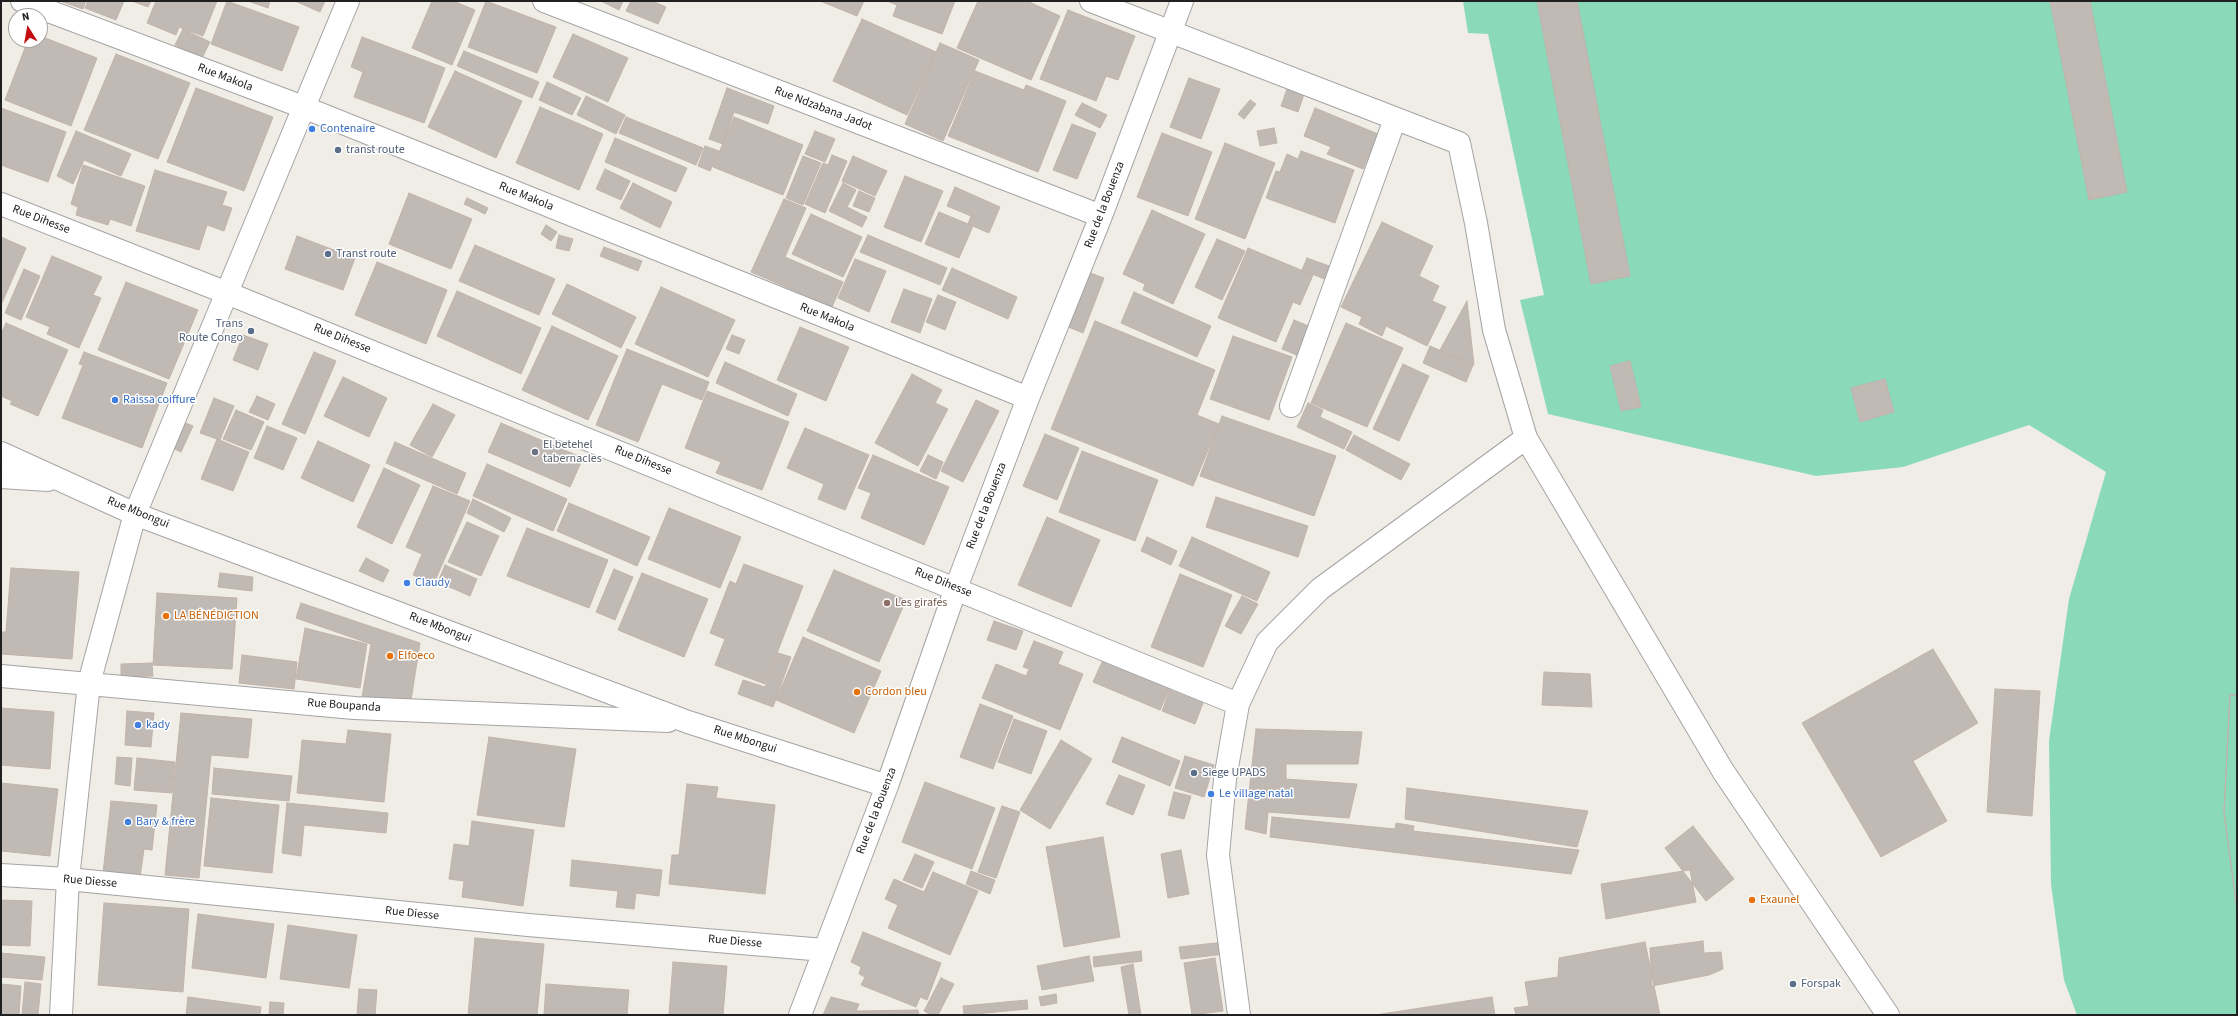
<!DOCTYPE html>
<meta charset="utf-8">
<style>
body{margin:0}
#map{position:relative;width:2238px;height:1016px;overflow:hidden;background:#f0ede7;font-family:"Source Sans 3",sans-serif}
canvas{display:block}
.frame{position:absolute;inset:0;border:2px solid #202020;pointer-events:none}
.north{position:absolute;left:8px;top:8px;width:40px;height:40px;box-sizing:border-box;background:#fff;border:1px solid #a6a6a6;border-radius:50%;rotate:349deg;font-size:11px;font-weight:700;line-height:16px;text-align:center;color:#202020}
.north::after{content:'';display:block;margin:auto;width:14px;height:18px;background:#c40c12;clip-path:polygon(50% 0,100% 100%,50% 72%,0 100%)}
</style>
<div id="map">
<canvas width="2238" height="1016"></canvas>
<div class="frame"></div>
<div class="north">N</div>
</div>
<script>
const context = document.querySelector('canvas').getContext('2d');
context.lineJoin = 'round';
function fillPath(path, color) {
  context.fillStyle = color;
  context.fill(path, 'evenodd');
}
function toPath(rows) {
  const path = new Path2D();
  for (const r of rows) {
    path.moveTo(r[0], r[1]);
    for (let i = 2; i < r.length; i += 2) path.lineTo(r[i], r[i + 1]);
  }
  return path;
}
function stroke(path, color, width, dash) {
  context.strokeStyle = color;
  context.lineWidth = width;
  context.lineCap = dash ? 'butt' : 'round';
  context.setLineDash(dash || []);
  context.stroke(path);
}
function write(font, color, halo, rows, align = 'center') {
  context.font = font + ' "Source Sans 3",sans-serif';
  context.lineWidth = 3;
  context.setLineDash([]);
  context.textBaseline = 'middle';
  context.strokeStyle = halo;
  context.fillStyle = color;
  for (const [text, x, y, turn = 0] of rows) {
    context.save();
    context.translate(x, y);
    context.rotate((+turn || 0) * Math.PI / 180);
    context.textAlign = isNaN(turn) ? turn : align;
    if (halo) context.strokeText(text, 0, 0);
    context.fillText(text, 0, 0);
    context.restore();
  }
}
const pitch = toPath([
 [1463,1,2237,1,2237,1015,2077,1015,2064,980,2051,884,2049,741,2069,599,2106,472,2029,425,1903,467,1816,476,1548,414,1520,300,1544,295,1488,34,1468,33]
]);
const building = toPath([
 [60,1,86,1,83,9,60,1],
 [88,1,124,1,116,20,85,8,88,1],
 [132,1,151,1,148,7,132,1],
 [156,1,217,1,203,36,179,27,176,35,147,23,156,1],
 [227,1,299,27,282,71,211,44,227,1],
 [248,1,270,1,268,8,248,1],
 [295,1,325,1,320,12,295,1],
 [432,1,453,1,475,10,452,65,412,48,432,1],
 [486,1,556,27,537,73,468,47,486,1],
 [601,1,623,1,619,10,601,1],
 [631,1,652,1,666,7,658,24,626,11,631,1],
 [820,1,864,1,857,16,820,1],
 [887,1,955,1,942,34,893,16,897,5,887,1],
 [978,1,1027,1,1060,16,1031,80,957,48,978,1],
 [1537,1,1577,1,1630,276,1591,284,1537,1],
 [2050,1,2090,1,2127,192,2089,200,2050,1],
 [1068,10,1135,36,1118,80,1106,76,1096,101,1040,79,1068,10],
 [862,19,936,52,907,115,833,81,862,19],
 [183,29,210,42,202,58,175,45,183,29],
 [573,34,628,58,608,102,553,77,573,34],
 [40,36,97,58,71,126,5,100,28,40,40,40,40,36],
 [362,37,445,68,424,123,354,97,363,72,351,67,362,37],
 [940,43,979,60,943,141,905,124,940,43],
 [464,51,539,82,532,98,457,66,464,51],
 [116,54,190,83,158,159,84,130,116,54],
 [455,71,522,101,496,158,428,127,455,71],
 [975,71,1024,90,1026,85,1066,101,1038,172,948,136,975,71],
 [1189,78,1220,89,1201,139,1170,127,1189,78],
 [547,82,581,98,572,115,539,100,547,82],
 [196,88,273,117,244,191,167,162,196,88],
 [727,88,774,106,768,124,734,112,723,144,709,139,727,88],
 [1287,89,1304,94,1298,112,1281,106,1287,89],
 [586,96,625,115,616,134,577,115,586,96],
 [1250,100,1256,104,1244,119,1238,114,1250,100],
 [1082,103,1107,115,1100,128,1075,115,1082,103],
 [540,107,603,134,579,190,516,163,540,107],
 [1,108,66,132,48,182,1,165,1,108],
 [1315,108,1378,134,1363,169,1327,154,1331,147,1304,136,1315,108],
 [626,117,703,148,696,165,619,133,626,117],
 [734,117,803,145,783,195,713,167,734,117],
 [1072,124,1096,133,1077,179,1053,170,1072,124],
 [1274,128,1277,143,1260,146,1257,131,1274,128],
 [76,131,131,154,121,176,84,160,73,184,57,176,76,131],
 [815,131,835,139,825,162,805,154,815,131],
 [1162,133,1212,152,1188,216,1137,197,1162,133],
 [615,138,687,168,676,192,605,162,615,138],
 [1225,143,1275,163,1245,239,1195,219,1225,143],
 [705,146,719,151,710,171,698,166,705,146],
 [1301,151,1354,170,1335,223,1266,198,1276,171,1280,172,1287,154,1298,159,1301,151],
 [832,155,847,161,825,213,805,204,823,163,828,165,832,155],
 [803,156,821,163,803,205,786,198,803,156],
 [853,156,887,171,875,196,842,181,853,156],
 [83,165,145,186,131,226,110,219,108,225,76,215,78,207,71,204,83,165],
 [605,169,630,181,621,200,596,189,605,169],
 [155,170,227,192,222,205,232,208,224,231,207,225,199,250,136,231,155,170],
 [905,176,943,191,921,242,884,227,905,176],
 [633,183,672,202,660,228,620,208,633,183],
 [843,183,856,190,847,207,867,217,862,227,829,211,843,183],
 [955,187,1000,207,989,233,968,224,971,216,947,206,955,187],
 [859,191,875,198,869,212,853,206,859,191],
 [409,193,472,219,451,269,389,244,409,193],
 [467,198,488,208,485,214,464,204,467,198],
 [784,199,806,208,785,257,843,282,832,307,751,272,784,199],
 [1152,210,1205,234,1173,304,1143,290,1145,284,1123,274,1152,210],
 [939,212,973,226,959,258,925,244,939,212],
 [811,214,862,237,843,277,792,254,811,214],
 [1382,222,1433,246,1419,276,1439,286,1432,301,1446,307,1427,346,1386,326,1382,336,1359,324,1362,317,1341,307,1382,222],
 [546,225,557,232,551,241,541,234,546,225],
 [559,235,573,239,569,251,556,248,559,235],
 [868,235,947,268,940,285,860,252,868,235],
 [297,236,355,258,343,290,285,269,297,236],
 [1,237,26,248,1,305,1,237],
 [1217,239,1245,251,1222,300,1195,287,1217,239],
 [475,245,555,279,539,315,459,281,475,245],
 [604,247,642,261,638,271,600,256,604,247],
 [1248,248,1313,275,1300,305,1293,302,1276,342,1218,318,1248,248],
 [52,256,102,277,93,295,101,298,79,348,47,334,50,327,26,317,52,256],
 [1307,258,1332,267,1327,280,1302,270,1307,258],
 [855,259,886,271,869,312,838,298,855,259],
 [377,262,447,290,426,344,355,315,377,262],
 [952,268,1017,297,1008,319,942,290,952,268],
 [24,269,40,276,21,320,5,313,24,269],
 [1082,270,1104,278,1083,333,1061,324,1082,270],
 [126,282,198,310,169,379,98,350,126,282],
 [567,284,636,317,621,348,552,314,567,284],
 [661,287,735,320,708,377,635,344,661,287],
 [904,289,932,299,920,333,891,322,904,289],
 [457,291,541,328,521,374,437,336,457,291],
 [1134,292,1211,326,1197,357,1121,323,1134,292],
 [938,295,956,302,945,330,926,322,938,295],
 [1467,301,1474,365,1440,350,1467,301],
 [1294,320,1328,334,1316,363,1282,349,1294,320],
 [1095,321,1215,370,1197,415,1219,424,1193,486,1051,429,1095,321],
 [6,323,68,350,38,416,10,404,12,401,1,396,1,334,6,323],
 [1346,323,1403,348,1367,427,1311,403,1346,323],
 [552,326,618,356,588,420,522,390,552,326],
 [800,327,849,347,826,401,777,380,800,327],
 [243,335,268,344,258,370,233,360,243,335],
 [732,335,745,340,739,354,726,349,732,335],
 [1233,336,1292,357,1269,420,1210,399,1233,336],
 [1430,346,1473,365,1466,382,1423,363,1430,346],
 [627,349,709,382,702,400,662,384,638,442,596,425,627,349],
 [84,352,167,383,142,448,62,418,83,365,79,364,84,352],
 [314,352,336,361,305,434,282,424,314,352],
 [1630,361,1641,407,1621,411,1610,366,1630,361],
 [725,362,797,394,788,416,716,383,725,362],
 [1403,364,1429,376,1399,441,1373,429,1403,364],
 [912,374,942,390,935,403,948,409,918,466,875,443,912,374],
 [343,377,387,398,369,437,324,416,343,377],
 [1885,379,1894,412,1860,422,1851,388,1885,379],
 [707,391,789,422,762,490,716,473,721,462,685,448,707,391],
 [257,396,275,404,268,420,249,412,257,396],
 [214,398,234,406,220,440,200,433,214,398],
 [976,400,999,411,963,482,941,471,976,400],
 [1308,403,1323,410,1320,417,1352,432,1344,449,1297,427,1308,403],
 [433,404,455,415,432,457,410,445,433,404],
 [236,410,264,422,251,450,223,439,236,410],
 [1222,416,1336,456,1314,516,1200,476,1222,416],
 [181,421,193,426,181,452,170,447,181,421],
 [501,423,583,458,570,487,488,452,501,423],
 [267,426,297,438,283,470,254,458,267,426],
 [805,428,869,455,845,510,818,499,824,484,787,468,805,428],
 [1045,434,1079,448,1057,500,1023,486,1045,434],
 [1354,435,1410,464,1401,480,1346,450,1354,435],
 [217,439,249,452,233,491,201,479,217,439],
 [318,441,370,465,353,502,301,478,318,441],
 [395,442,466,473,457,494,386,463,395,442],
 [1082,451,1158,480,1135,541,1059,512,1082,451],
 [873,455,949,487,924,545,861,518,871,493,858,488,873,455],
 [928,455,943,462,936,479,920,471,928,455],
 [487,464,567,499,553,531,473,496,487,464],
 [384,468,420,485,392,544,357,527,384,468],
 [433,486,470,501,434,583,413,575,422,554,406,547,433,486],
 [1216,497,1308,526,1298,557,1206,527,1216,497],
 [473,499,511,518,504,532,467,513,473,499],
 [569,503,650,537,637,566,557,531,569,503],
 [669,508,741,537,720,588,648,559,669,508],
 [1047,517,1100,540,1071,607,1018,585,1047,517],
 [467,522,499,536,481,576,448,562,467,522],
 [527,528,608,560,589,608,507,576,527,528],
 [1147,537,1177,551,1171,565,1141,551,1147,537],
 [1192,537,1270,572,1257,601,1179,566,1192,537],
 [366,558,389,570,383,582,359,571,366,558],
 [744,564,803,586,765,684,715,665,725,639,710,633,730,581,736,584,744,564],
 [445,565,477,579,470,596,438,582,445,565],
 [11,568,79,572,72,659,1,654,1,632,6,632,11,568],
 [614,569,633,577,615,620,596,612,614,569],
 [834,570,906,600,879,662,807,631,834,570],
 [220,573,253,577,252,591,218,587,220,573],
 [642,573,708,599,684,657,618,630,642,573],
 [1180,574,1232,595,1203,667,1151,647,1180,574],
 [157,593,237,598,232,669,153,665,157,593],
 [1242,596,1258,604,1241,634,1225,626,1242,596],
 [301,603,420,643,411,700,362,697,371,644,296,618,301,603],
 [994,621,1023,631,1016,650,987,640,994,621],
 [305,628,367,644,360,688,296,679,305,628],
 [803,637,881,671,854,733,776,700,803,637],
 [1034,641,1063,652,1058,664,1083,674,1060,730,982,698,996,664,1026,676,1029,669,1023,667,1034,641],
 [1933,649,1978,723,1913,761,1947,821,1881,857,1802,723,1933,649],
 [778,653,791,657,773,707,738,694,743,680,765,687,778,653],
 [242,655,297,662,294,689,239,683,242,655],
 [1103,660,1170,688,1160,710,1093,682,1103,660],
 [152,663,153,676,121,677,121,664,152,663],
 [1544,672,1590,674,1592,707,1542,705,1544,672],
 [1995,689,2040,691,2032,816,1987,812,1995,689],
 [1170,690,1203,703,1195,724,1162,711,1170,690],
 [2230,695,2237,695,2237,910,2224,812,2230,695],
 [2230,695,2237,695,2237,910,2224,812,2230,695],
 [980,704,1013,716,993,769,960,757,980,704],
 [1,708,54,712,50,769,1,765,1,708],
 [127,711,154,713,151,747,125,745,127,711],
 [181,713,252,719,248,758,211,755,199,878,165,875,181,713],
 [1014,719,1047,731,1031,774,998,762,1014,719],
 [1256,729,1362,732,1358,764,1286,764,1286,779,1357,784,1349,818,1268,812,1266,834,1245,829,1256,729],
 [348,730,391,734,384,802,297,793,302,740,346,744,348,730],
 [489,737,576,749,564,827,477,815,489,737],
 [1122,737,1180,761,1170,786,1112,762,1122,737],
 [1061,740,1092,759,1050,829,1020,810,1061,740],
 [1185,756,1214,765,1204,797,1175,788,1185,756],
 [117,757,132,758,130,786,115,784,117,757],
 [137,758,175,762,172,793,134,790,137,758],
 [214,768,292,776,289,801,212,794,214,768],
 [1119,775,1145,785,1133,815,1106,804,1119,775],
 [925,782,995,808,972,869,902,842,925,782],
 [1,783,58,789,50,856,1,851,1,783],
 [687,784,718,787,716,798,775,805,765,894,669,884,672,855,679,855,687,784],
 [1407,788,1588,811,1577,847,1405,819,1407,788],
 [1174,792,1191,796,1184,819,1168,815,1174,792],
 [211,798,279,805,272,873,204,866,211,798],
 [111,801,157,805,152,850,144,849,140,877,103,873,111,801],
 [287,803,388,813,386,833,304,825,301,856,282,853,287,803],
 [1002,806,1020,812,996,878,978,872,1002,806],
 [1272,817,1395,829,1396,823,1414,826,1413,831,1579,850,1571,874,1270,837,1272,817],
 [472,821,534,830,523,906,462,897,464,881,449,879,454,844,469,846,472,821],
 [1693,826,1734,879,1706,901,1665,848,1693,826],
 [1103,837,1120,937,1064,947,1046,847,1103,837],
 [1181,850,1189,894,1168,898,1161,854,1181,850],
 [915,854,934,862,922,888,903,880,915,854],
 [572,860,662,870,659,896,636,893,634,909,616,907,618,891,570,886,572,860],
 [1690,870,1696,902,1606,919,1601,884,1690,870],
 [971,871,995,880,990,894,966,884,971,871],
 [933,872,978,891,950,955,888,928,898,905,885,899,894,879,924,892,933,872],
 [1,900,32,901,30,946,1,945,1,900],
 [104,903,189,909,183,992,98,985,104,903],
 [198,914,274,924,266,978,192,968,198,914],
 [288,925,357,935,349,988,280,979,288,925],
 [863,932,941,963,927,1000,920,997,916,1007,861,985,865,977,859,974,861,967,851,962,863,932],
 [475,938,544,944,537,1015,468,1015,475,938],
 [1703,941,1704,953,1721,952,1723,969,1709,975,1652,986,1650,948,1703,941],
 [1225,942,1226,954,1181,959,1179,947,1225,942],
 [1645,942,1660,1015,1516,1015,1514,1008,1529,1006,1525,982,1558,977,1559,958,1645,942],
 [1141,951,1142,961,1094,967,1093,957,1141,951],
 [1,953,45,957,42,980,1,977,1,953],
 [1089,956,1094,981,1042,990,1037,966,1089,956],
 [1215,958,1223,1011,1192,1015,1184,963,1215,958],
 [673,962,727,966,723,1015,669,1015,673,962],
 [1133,964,1141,1015,1129,1015,1121,967,1133,964],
 [941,978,954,984,938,1015,931,1015,924,1011,941,978],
 [25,982,41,984,38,1015,22,1015,25,982],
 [1,984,21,986,19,1015,1,1015,1,984],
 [546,984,629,990,627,1015,544,1015,546,984],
 [359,989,377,990,375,1015,357,1015,359,989],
 [1056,994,1057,1003,1041,1006,1039,997,1056,994],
 [188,997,261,1007,260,1015,186,1015,188,997],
 [831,997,859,1004,856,1011,918,1010,919,1015,823,1015,831,997],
 [1492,997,1495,1015,1375,1015,1492,997],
 [1027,1000,1028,1009,964,1015,963,1006,1027,1000],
 [270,1002,284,1003,283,1015,269,1015,270,1002]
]);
const minor = toPath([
 [22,1,303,107,1028,398],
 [544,1,1101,216],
 [1091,1,1459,143,1476,223,1494,330,1526,438,1723,771,1888,1015],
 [1,204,227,293,1238,704],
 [1291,406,1395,119],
 [1,453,135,514,688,722,887,786],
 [1,477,48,480],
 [1,676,354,708,668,721],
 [1,875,68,879,528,925,824,950],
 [61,1015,68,879,89,683,135,514,348,1],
 [800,1015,887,786,956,588,1028,398,1101,216,1182,1],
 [1239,1015,1218,855,1225,779,1238,704,1267,642,1320,589,1526,438]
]);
const markers = [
 [312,129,4,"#3f7fe0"],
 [338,150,4,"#5c6f8a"],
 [328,254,4,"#5c6f8a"],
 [251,331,4,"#5c6f8a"],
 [115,400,4,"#3f7fe0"],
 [535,452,4,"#6b7280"],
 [407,583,4,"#3f7fe0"],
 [887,603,4,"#8d6e63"],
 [166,616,4,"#e8710a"],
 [390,656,4,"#e8710a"],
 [857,692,4,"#e8710a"],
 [138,725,4,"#3f7fe0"],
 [1194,773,4,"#5c6f8a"],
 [1211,794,4,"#3f7fe0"],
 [128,822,4,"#3f7fe0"],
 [1752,900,4,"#e8710a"],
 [1793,984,4,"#5c6f8a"]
];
const streetNames = [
 ["Rue Makola",225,78,21],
 ["Rue Ndzabana Jadot",823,109,21],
 ["Rue Makola",526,197,22],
 ["Rue de la Bouenza",1105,205,-69],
 ["Rue Dihesse",41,220,21],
 ["Rue Makola",827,318,22],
 ["Rue Dihesse",342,339,22],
 ["Rue Dihesse",643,461,22],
 ["Rue de la Bouenza",987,506,-69],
 ["Rue Mbongui",138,513,22],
 ["Rue Dihesse",943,583,22],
 ["Rue Mbongui",440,628,21],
 ["Rue Boupanda",344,706,4],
 ["Rue Mbongui",745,740,18],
 ["Rue de la Bouenza",877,811,-69],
 ["Rue Diesse",90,882,5],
 ["Rue Diesse",412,914,6],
 ["Rue Diesse",735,942,5]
];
const shopNames = [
 ["Contenaire",320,129],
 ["Raissa coiffure",123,400],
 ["Claudy",415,583],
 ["kady",146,725],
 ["Le village natal",1219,794],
 ["Bary & frère",136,822]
];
const serviceNames = [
 ["transt route",346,150],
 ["Transt route",336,254],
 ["Trans",243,324,"right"],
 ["Route Congo",243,338,"right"],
 ["Siege UPADS",1202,773],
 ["Forspak",1801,984]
];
const worshipNames = [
 ["El betehel",543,445],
 ["tabernacles",543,459]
];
const educationNames = [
 ["Les girafes",895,603]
];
const foodNames = [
 ["LA BÉNÉDICTION",174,616],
 ["Elfoeco",398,656],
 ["Cordon bleu",865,692],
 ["Exaunel",1760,900]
];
fillPath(pitch, '#8adab9');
fillPath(building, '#c0b9b4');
stroke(building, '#c1b3aa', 1);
stroke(minor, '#a4a4a4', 24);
stroke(minor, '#fff', 22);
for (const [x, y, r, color] of markers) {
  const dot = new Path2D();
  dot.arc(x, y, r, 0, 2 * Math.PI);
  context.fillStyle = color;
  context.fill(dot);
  stroke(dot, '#fff', 1.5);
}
write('12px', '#202020', '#fff', streetNames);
write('12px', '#366cbe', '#fff', shopNames, 'left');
write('12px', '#4e5e75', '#fff', serviceNames, 'left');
write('12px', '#5b616d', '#fff', worshipNames, 'left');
write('12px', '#785e54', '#fff', educationNames, 'left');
write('12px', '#c56008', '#fff', foodNames, 'left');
</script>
